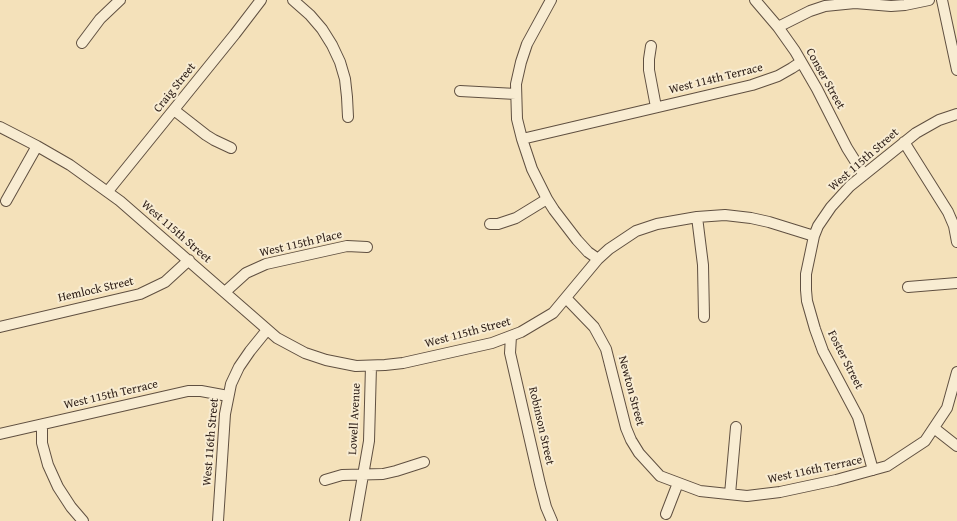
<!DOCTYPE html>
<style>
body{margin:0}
canvas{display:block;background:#f4e1ba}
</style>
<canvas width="957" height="521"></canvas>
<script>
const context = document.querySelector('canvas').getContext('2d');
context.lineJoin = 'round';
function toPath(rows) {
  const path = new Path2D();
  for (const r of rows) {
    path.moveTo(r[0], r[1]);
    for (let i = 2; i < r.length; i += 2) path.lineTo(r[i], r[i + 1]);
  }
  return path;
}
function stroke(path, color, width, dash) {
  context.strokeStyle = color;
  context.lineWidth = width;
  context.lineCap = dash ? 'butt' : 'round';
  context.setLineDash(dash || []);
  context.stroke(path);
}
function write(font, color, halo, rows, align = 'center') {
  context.font = font + ' "Gentium Book Plus",serif';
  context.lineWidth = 4;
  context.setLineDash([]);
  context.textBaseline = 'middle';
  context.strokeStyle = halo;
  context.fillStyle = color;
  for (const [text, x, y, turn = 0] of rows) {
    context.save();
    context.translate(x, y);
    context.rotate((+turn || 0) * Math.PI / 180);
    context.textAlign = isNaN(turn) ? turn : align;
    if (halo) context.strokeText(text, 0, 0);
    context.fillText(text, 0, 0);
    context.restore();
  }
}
const minor = toPath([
 [293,0,310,15,322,29,332,45,340,62,345,79,347,97,348,117],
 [551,0,527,44,521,62,516,84,517,119,522,139,532,169,547,199,554,210,577,240,588,252,598,259],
 [755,0,778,27,795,51,817,89,847,148,864,175],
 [942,0,957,70],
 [778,27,810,11,825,6,855,3,891,6,905,5,929,0],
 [82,43,100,19,120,0],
 [651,46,649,59,649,70,656,107],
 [460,91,516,94],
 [174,110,206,135,214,140,231,148],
 [0,127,37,146,70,165,120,201,277,338,305,353,326,360,356,366,385,365,403,363,492,343,521,332,553,313,598,259,609,249,636,231,657,224,697,217,725,215,751,218,769,222,814,236,818,226,831,207,850,186,916,133,939,120,957,114],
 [522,139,752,85,778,76,792,68,801,62],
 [904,142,948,212,954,226,957,242],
 [108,191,235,34,261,0],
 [6,201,37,146],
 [697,217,703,265,704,317],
 [490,224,498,224,516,218,547,199],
 [814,236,806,274,806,290,807,301,815,329,823,351,858,417,873,470],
 [908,287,957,283],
 [225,292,246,273,266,264,347,246,367,247],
 [566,298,594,327,606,349,626,428,631,440,639,453,660,476,700,491,747,496,780,492,836,480,887,466,925,441,947,408,957,372],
 [0,327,140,294,165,282,189,260],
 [511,336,510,353,540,484,546,507,552,521],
 [42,425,42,443,48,465,58,487,71,507,83,521],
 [934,428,957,446],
 [0,434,188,391,201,391,228,396],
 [325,480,342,475,383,474,396,471,424,462],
 [730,494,736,427],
 [666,514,678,483],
 [218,521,225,414,231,384,239,367,250,351,267,330],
 [355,521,369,441,371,366]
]);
const streetNames = [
 ["West 114th Terrace",716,79,-14],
 ["Conser Street",825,79,61],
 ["Craig Street",175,88,-51],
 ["West 115th Street",864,160,-41],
 ["West 115th Street",176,232,41],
 ["West 115th Place",301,244,-13],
 ["Hemlock Street",96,290,-13],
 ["West 115th Street",468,333,-15],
 ["Foster Street",845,360,63],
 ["Newton Street",631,391,75],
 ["West 115th Terrace",111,395,-13],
 ["Lowell Avenue",355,419,-87],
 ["Robinson Street",541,426,77],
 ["West 116th Street",211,442,-85],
 ["West 116th Terrace",815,470,-12]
];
stroke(minor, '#605041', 12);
stroke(minor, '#f8ecd2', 10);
write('12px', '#2f2019', '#f8ecd2', streetNames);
</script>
